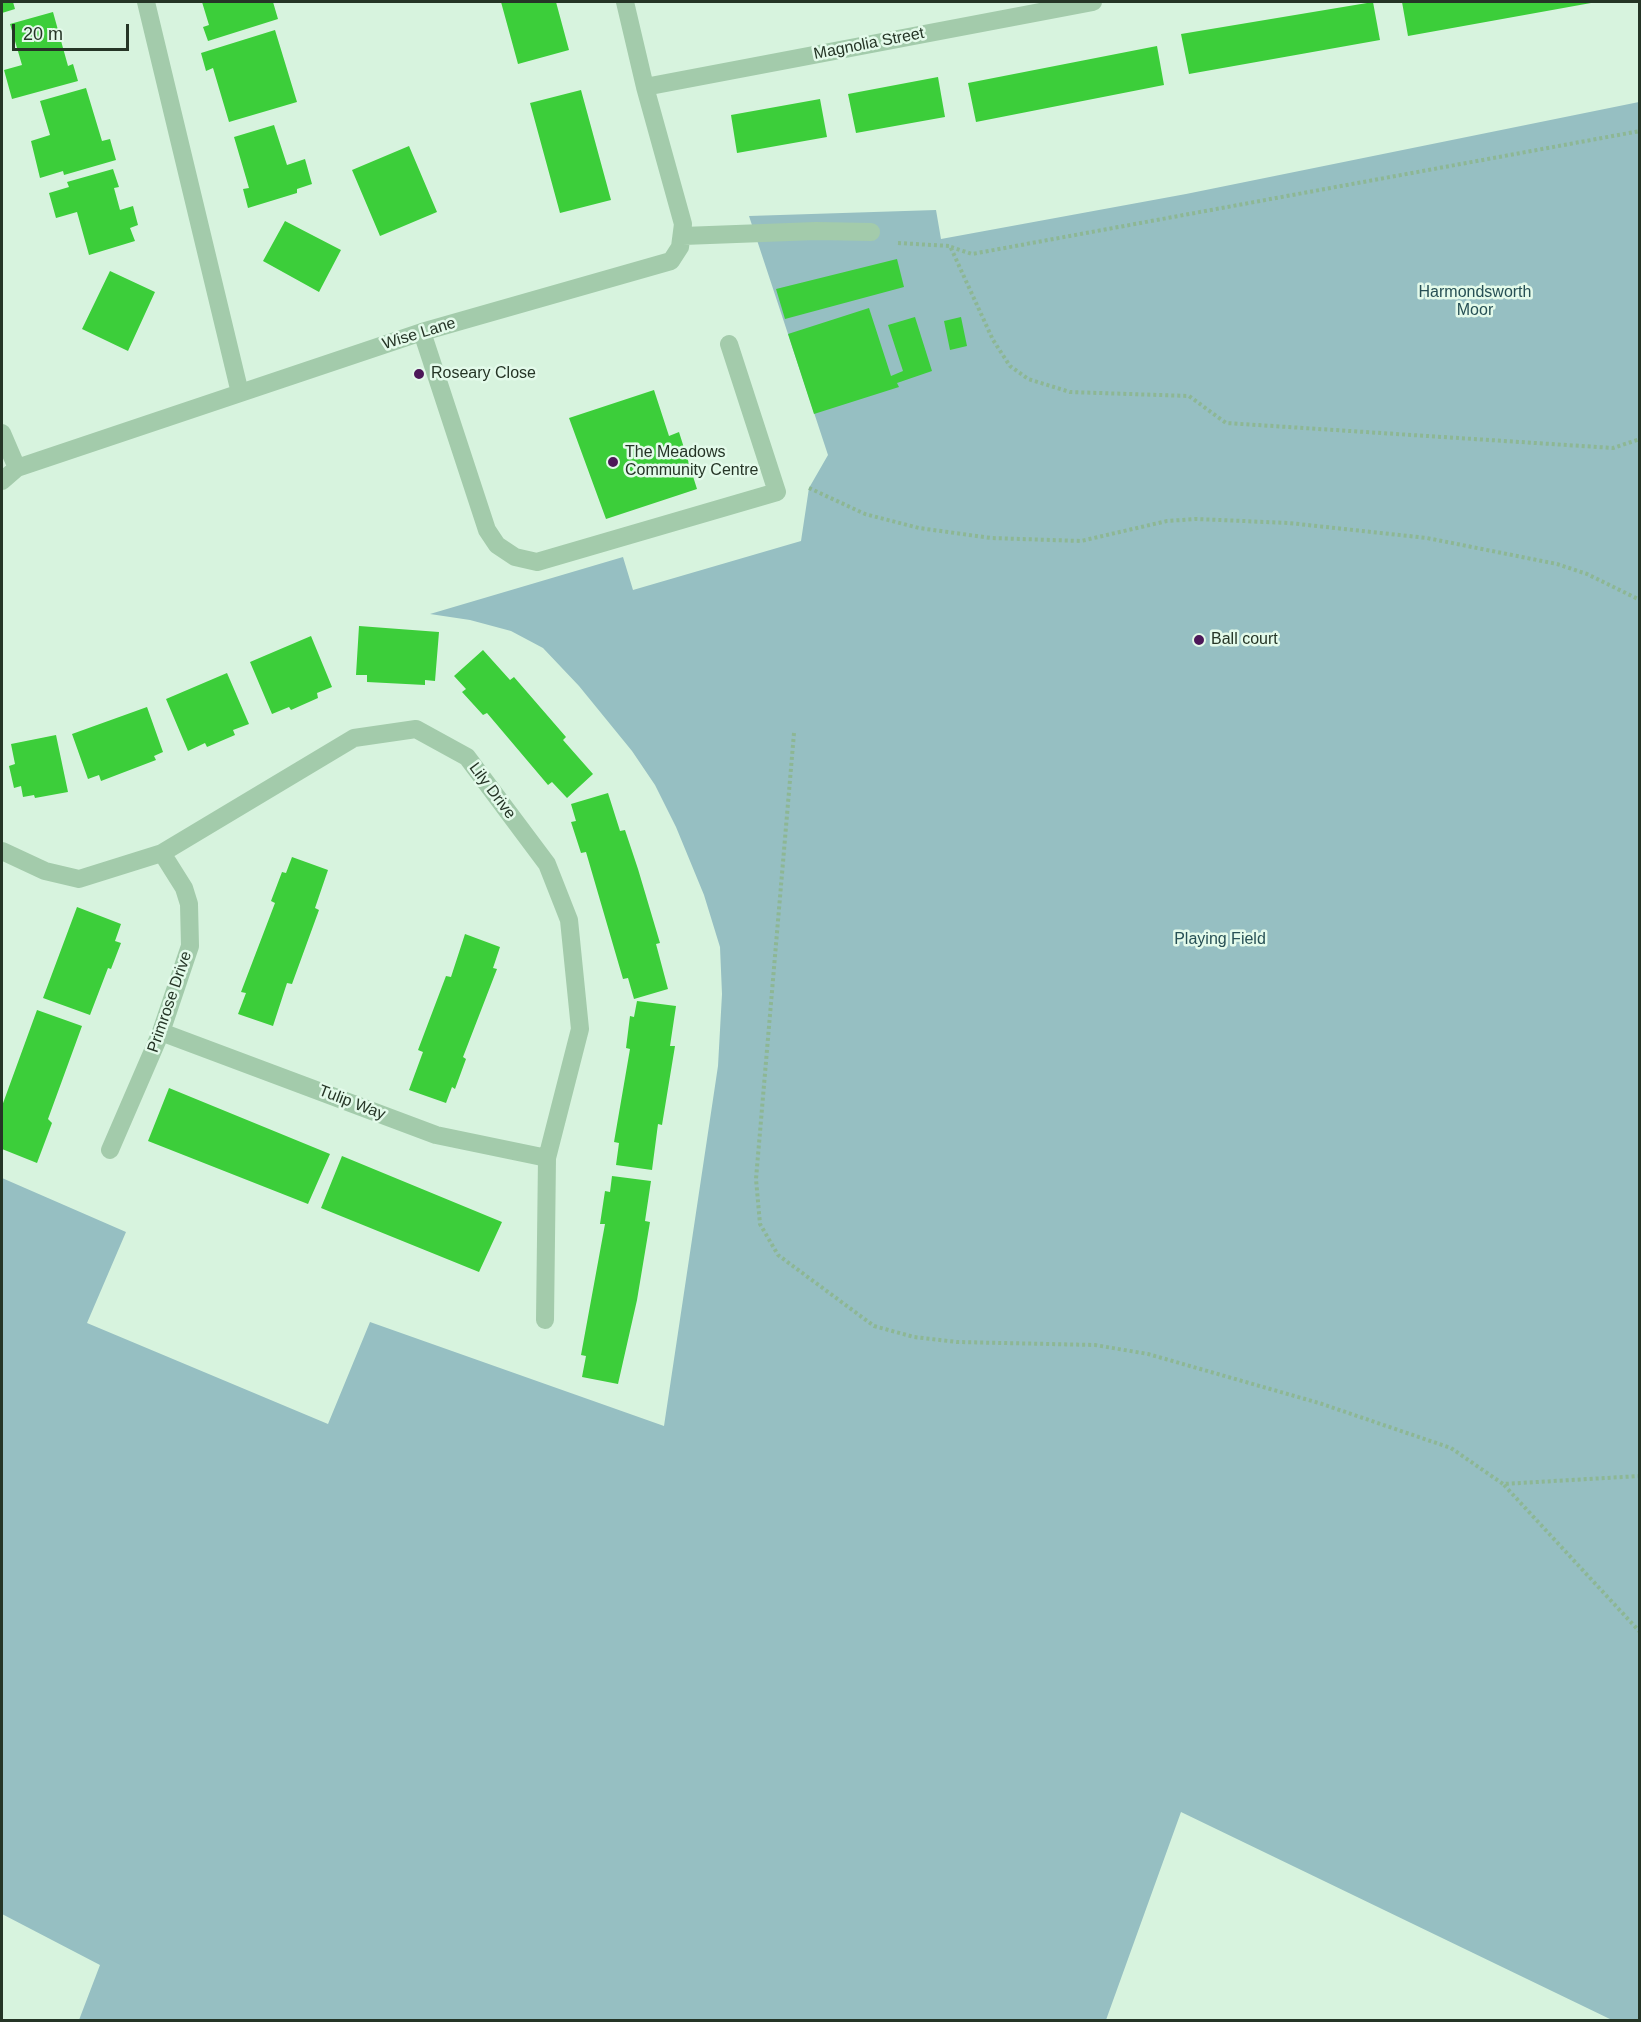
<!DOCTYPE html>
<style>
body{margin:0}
#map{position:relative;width:1641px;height:2022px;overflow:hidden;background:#d7f3de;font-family:Arial,sans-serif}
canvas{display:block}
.frame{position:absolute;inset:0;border:3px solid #253526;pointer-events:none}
.scale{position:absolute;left:12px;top:24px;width:117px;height:27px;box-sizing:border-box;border:3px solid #253526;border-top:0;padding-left:8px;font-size:18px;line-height:21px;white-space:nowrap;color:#253526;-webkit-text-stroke:4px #e3faea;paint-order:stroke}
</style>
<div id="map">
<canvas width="1641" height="2022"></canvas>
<div class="frame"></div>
<div class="scale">20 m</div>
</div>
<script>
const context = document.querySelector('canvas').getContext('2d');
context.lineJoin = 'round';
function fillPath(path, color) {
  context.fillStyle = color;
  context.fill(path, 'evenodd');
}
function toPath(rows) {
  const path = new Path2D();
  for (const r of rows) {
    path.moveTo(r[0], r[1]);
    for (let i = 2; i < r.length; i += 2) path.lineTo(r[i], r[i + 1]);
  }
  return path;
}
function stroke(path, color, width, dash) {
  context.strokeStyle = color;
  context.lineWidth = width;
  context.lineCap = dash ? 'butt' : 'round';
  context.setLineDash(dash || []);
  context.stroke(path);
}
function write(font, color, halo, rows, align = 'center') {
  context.font = font + ' Arial,sans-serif';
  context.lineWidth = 5;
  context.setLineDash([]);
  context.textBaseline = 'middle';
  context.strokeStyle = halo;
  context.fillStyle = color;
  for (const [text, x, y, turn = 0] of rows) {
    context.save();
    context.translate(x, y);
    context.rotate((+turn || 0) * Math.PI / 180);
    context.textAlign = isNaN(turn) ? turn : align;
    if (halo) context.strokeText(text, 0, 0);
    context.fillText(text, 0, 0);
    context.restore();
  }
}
const green = toPath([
 [1639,102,1639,2020,1612,2020,1181,1812,1106,2020,79,2020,100,1965,2,1914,2,1178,126,1232,87,1323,328,1424,370,1322,664,1426,718,1066,722,994,720,947,704,895,676,827,655,785,632,751,579,686,543,648,511,631,470,620,430,614,623,557,633,590,801,541,809,488,828,455,749,216,936,210,941,239,1186,194]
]);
const building = toPath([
 [2,2,13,2,15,9,2,13],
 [202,2,273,2,278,19,208,41,203,27,209,25],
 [501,2,556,2,569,50,518,64],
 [1373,2,1380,40,1189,74,1181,34],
 [1402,2,1591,2,1591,3,1408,36],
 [53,12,68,66,73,64,78,81,12,99,4,70,22,65,10,24],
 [275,30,297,102,229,122,213,68,206,71,201,53],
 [1157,46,1164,85,976,122,968,83],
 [938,77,945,117,856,133,848,94],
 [86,88,102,141,110,139,116,160,64,175,63,171,40,178,31,141,50,135,40,101],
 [581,90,611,200,560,213,530,103],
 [820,99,827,137,737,153,731,115],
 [274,125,287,165,305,159,312,184,297,189,297,193,248,208,243,189,249,188,234,137],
 [409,146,437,212,380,236,352,170],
 [113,169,119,187,114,188,120,210,133,206,138,225,130,228,135,241,89,255,77,212,56,218,49,193,69,187,67,182],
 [285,221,341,250,319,292,263,261],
 [897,259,904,287,785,319,776,289],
 [110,271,155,292,128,351,82,329],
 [869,308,891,376,903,371,888,325,915,317,932,371,897,383,899,387,814,414,788,334],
 [961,317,967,346,950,350,944,321],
 [654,390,669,436,679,432,697,489,606,519,569,418],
 [359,626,439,632,435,681,425,680,425,685,367,682,367,675,356,675],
 [311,636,332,687,317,693,318,698,291,710,289,707,272,714,250,662],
 [483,650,510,680,514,677,566,737,563,740,593,774,567,798,552,782,548,785,487,713,483,715,462,692,466,689,454,676],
 [227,673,249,724,233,730,235,735,207,747,205,743,188,751,166,699],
 [147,707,163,752,154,756,156,760,101,781,99,775,88,779,72,734],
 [56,735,68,792,35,798,34,795,23,797,21,786,14,788,9,766,15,764,11,744],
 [608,793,620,831,625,830,638,869,660,943,656,944,668,989,634,999,628,978,623,979,586,852,581,853,571,822,576,821,571,804],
 [292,857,328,870,315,908,319,910,292,984,287,983,273,1026,238,1014,246,993,241,992,275,903,271,901,282,872,286,873],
 [77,907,121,924,115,941,121,943,111,969,108,968,90,1015,43,998],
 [465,934,500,947,493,968,497,969,463,1057,466,1059,455,1089,452,1087,446,1103,409,1090,423,1052,418,1050,446,976,451,977],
 [637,1001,676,1006,670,1046,675,1046,662,1125,658,1124,652,1170,616,1165,619,1143,614,1142,630,1049,626,1048,630,1016,634,1017],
 [37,1010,82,1026,48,1119,52,1123,37,1163,2,1149,2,1106],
 [169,1088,330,1154,308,1204,148,1141],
 [342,1156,502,1222,479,1272,321,1208],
 [612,1176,651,1181,645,1221,650,1222,637,1300,618,1384,582,1377,586,1356,581,1355,605,1224,600,1224,605,1191,610,1192]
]);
const path = toPath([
 [898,243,950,246,993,340,1010,366,1028,379,1070,392,1189,396,1226,423,1613,448,1640,439],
 [951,247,972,254,1640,131],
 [809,488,865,514,919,528,991,538,1081,541,1167,521,1196,519,1289,523,1427,538,1557,564,1587,574,1640,600],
 [794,733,756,1179,760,1224,778,1255,874,1326,914,1337,957,1342,1095,1345,1148,1354,1319,1403,1451,1448,1503,1484,1640,1476],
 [1504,1485,1640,1632]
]);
const minor = toPath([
 [146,2,240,393],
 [645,87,1093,2],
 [683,236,816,231,871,232],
 [422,332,487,530,497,545,515,557,537,562,777,492,729,344],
 [2,433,17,468],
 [2,481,17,468,422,332,671,261,680,247,683,224,645,87,625,2],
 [2,851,45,871,79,879,162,853,354,738,416,729,467,757,547,864,569,920,580,1029,547,1158,545,1320],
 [161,1032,436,1135,547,1158],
 [110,1150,161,1032,190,946,189,904,184,888,162,853]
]);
const markers = [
 [419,374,6,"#4d1859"],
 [613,462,6,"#4d1859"],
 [1199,640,6,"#4d1859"]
];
const streetNames = [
 ["Magnolia Street",869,44,-11],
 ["Wise Lane",419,334,-17],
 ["Lily Drive",492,791,53],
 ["Primrose Drive",170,1002,-71],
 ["Tulip Way",352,1103,21]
];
const parkNames = [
 ["Harmondsworth",1475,293],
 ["Moor",1475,311],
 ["Playing Field",1220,940]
];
const poiNames = [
 ["Roseary Close",431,374],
 ["The Meadows",625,453],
 ["Community Centre",625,471],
 ["Ball court",1211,640]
];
fillPath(green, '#96bfc2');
fillPath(building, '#3cce3a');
stroke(path, '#8db794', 4, [3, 3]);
stroke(minor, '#a3cbab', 18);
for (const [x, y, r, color] of markers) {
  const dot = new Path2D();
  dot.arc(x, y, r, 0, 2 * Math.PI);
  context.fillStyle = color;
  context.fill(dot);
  stroke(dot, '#e3faea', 2);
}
write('16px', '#253526', '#e3faea', streetNames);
write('16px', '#275055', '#e3faea', parkNames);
write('16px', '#253526', '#e3faea', poiNames, 'left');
</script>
